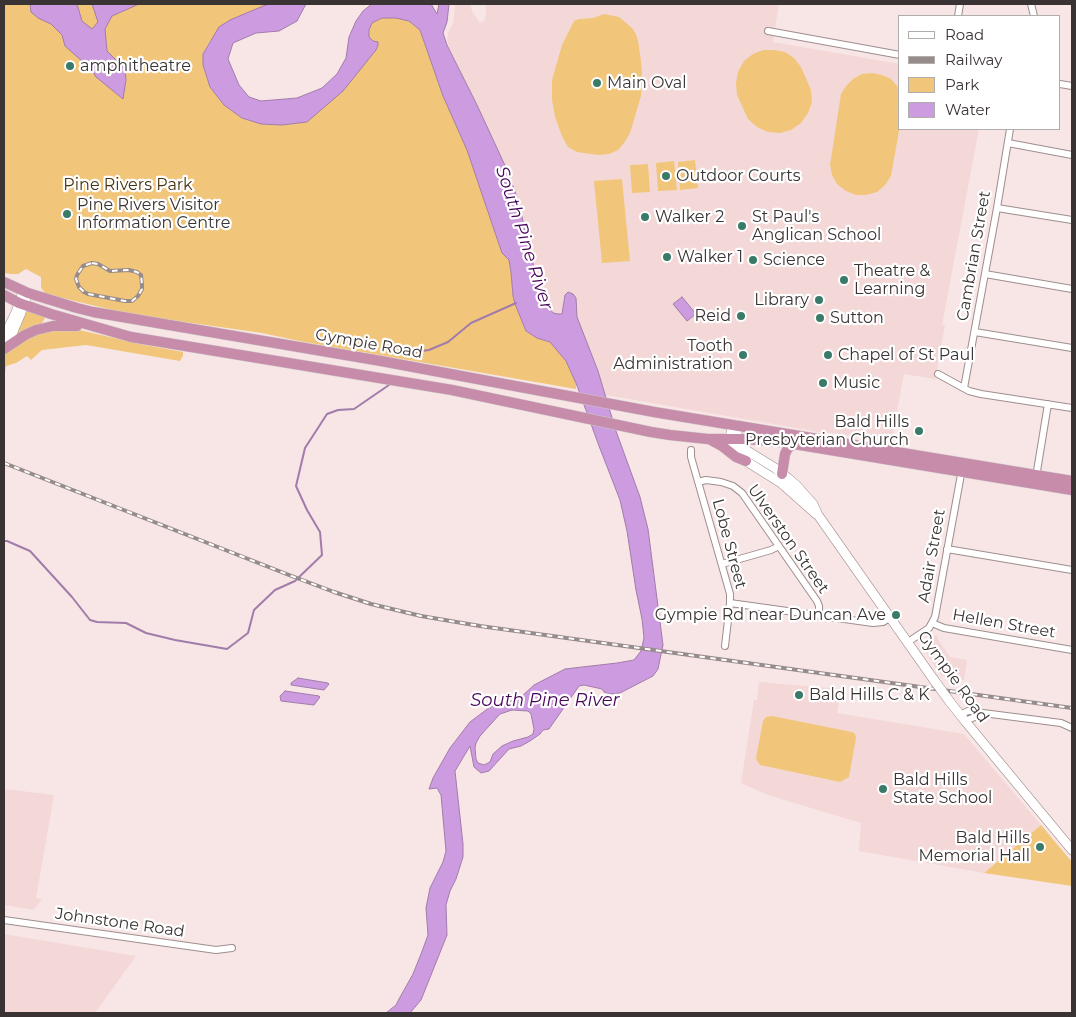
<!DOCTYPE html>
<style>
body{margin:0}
#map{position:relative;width:1076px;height:1017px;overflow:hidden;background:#f8e5e5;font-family:Montserrat,sans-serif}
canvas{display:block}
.frame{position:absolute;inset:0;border:5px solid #3a3333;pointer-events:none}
.legend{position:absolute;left:898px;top:15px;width:162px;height:115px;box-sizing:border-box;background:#fff;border:1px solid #b0adad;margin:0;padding:6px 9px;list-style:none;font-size:15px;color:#3a3333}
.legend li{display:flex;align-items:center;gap:10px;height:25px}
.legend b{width:25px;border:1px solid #b0adad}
</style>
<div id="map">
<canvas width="1076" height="1017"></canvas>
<div class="frame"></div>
<ul class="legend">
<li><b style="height:6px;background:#fff"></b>Road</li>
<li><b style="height:6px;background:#988b8b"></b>Railway</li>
<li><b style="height:14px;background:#f1c67a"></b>Park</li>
<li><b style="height:14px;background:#cd9bdf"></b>Water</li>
</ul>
</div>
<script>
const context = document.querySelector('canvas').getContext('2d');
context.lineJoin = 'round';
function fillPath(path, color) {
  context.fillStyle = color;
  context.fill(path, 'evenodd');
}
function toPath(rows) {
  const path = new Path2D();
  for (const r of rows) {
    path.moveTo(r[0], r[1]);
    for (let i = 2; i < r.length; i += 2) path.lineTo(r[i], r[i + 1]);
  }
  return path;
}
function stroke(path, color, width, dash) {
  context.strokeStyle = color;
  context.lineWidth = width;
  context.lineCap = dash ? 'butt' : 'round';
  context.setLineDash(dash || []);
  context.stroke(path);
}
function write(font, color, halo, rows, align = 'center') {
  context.font = font + ' Montserrat,sans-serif';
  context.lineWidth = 4.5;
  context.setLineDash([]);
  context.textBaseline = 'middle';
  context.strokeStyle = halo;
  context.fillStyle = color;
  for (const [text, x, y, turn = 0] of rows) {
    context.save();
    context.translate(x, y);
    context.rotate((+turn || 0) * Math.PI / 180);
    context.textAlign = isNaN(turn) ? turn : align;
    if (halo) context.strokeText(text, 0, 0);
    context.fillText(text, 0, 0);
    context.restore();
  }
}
const built = toPath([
 [455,4,470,4,472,11,480,23,485,20,486,10,486,4,779,4,773,42,900,64,900,129,979,129,942,325,945,325,935,379,904,374,891,443,878,441,879,437,868,435,867,439,833,433,825,433,606,395,598,371,577,317,576,298,564,298,562,314,558,314,553,313,541,297,518,200,508,172,449,47,447,39,449,31,453,23,454,17],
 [935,635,938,636,938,640,950,657,967,660,964,680,941,676,922,646,923,643],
 [759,682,841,689,837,713,964,734,1041,825,984,873,859,851,861,823,768,795,741,783,754,700,757,700],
 [4,789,54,795,36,898,42,899,34,910,4,905],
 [4,934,136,956,95,1013,4,1013]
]);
const green = toPath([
 [4,4,268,4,210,41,203,54,203,65,210,87,224,105,242,118,261,124,282,125,307,122,373,41,369,38,369,30,372,23,382,18,396,18,409,21,420,30,443,96,467,150,502,253,509,260,511,272,513,296,515,304,526,331,537,338,550,342,557,349,566,361,576,383,576,389,304,342,262,333,129,314,46,294,41,288,41,277,26,269,18,274,11,274,4,273],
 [604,14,619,17,632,28,636,34,638,41,641,61,642,73,641,96,630,133,624,143,618,150,609,154,598,155,577,152,568,147,562,136,555,117,552,100,552,80,562,45,574,21,579,19,593,18],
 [763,50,774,50,785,52,794,58,801,67,811,90,812,102,808,113,801,123,791,130,780,133,768,132,757,127,748,119,737,95,736,83,738,72,744,61,753,54],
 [872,73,882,75,891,79,898,87,900,91,900,125,891,176,885,185,877,192,866,195,856,195,846,191,837,184,832,175,830,165,841,94,846,86,853,79,862,74],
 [695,160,698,188,680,190,678,162],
 [674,161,677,190,658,191,656,163],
 [648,164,650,192,632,193,630,165],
 [622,179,630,261,602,263,594,181],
 [27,311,45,317,45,318,40,326,14,337],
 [63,328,75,329,140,344,183,352,183,356,180,361,86,345,42,350,31,360,27,356,16,363,6,366,4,379,4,356,14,346,39,332],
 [772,716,852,732,855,734,856,738,849,777,840,782,760,765,757,761,756,758,763,721,766,717],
 [1041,825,1072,862,1072,886,984,873]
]);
const water = toPath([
 [30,4,77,4,82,21,92,29,98,22,92,4,139,4,112,16,105,29,107,51,125,69,126,80,123,99,96,77,92,70,65,46,62,35,51,24,38,18,31,12,30,4],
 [268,4,306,4,297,21,279,31,256,33,233,43,228,59,239,85,249,97,261,101,297,98,322,88,337,74,346,58,349,37,356,21,363,11,372,4,431,4,437,14,439,4,449,4,447,22,443,33,447,45,477,105,508,172,518,200,541,297,553,313,558,314,562,314,565,295,568,292,573,294,576,298,577,317,598,371,616,431,640,497,648,529,663,645,658,669,653,676,620,693,610,694,604,692,602,689,584,685,579,686,549,729,543,730,540,734,530,741,521,746,509,749,489,771,481,773,474,767,470,746,455,771,463,844,463,857,456,879,450,891,446,905,447,935,421,1000,410,1013,386,1013,396,1005,399,999,413,974,421,954,428,935,426,908,430,888,443,862,446,851,441,795,437,788,429,789,433,778,450,748,470,722,490,707,520,698,534,685,565,669,617,663,634,660,641,651,644,638,642,619,636,590,627,531,620,500,599,446,576,383,566,361,550,342,537,338,526,331,515,304,513,296,511,272,509,260,502,253,467,150,443,96,420,30,409,21,396,18,382,18,372,23,369,30,369,37,373,41,378,42,378,45,376,50,343,91,307,122,282,125,261,124,242,118,224,105,210,87,203,65,203,54,219,27,230,20,268,4],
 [512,710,528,711,531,714,534,729,533,734,528,737,513,741,502,746,493,754,490,762,484,765,478,763,476,759,475,748,476,743,480,736,500,714,512,710],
 [682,297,696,314,687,321,673,304,682,297],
 [298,678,328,683,329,684,324,690,291,685,291,683,298,678],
 [285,691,319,696,320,697,314,705,281,701,280,696,285,691]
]);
const stream = toPath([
 [407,356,415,352,429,350,448,342,471,323,516,303],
 [4,541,7,541,30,551,72,597,90,620,97,622,126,623,146,633,175,640,227,649,248,633,254,610,275,590,295,581,322,555,320,532,307,510,296,486,305,448,327,414,338,410,354,409,389,385]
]);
const minor = toPath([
 [1031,4,1034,16],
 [958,16,960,4],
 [768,31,900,55],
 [1060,84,1072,86],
 [1008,143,1072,155],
 [997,208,1072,220],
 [985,274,1072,289],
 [975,332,1072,348],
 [938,374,969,391,981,394,1072,408],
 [964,388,997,208,1010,129],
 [691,450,691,457,730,594,730,603,725,646],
 [1036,477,1048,404],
 [698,482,706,480,721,482,733,486,742,493,817,601,819,606,819,615],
 [947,549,1072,570],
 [722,564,771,550,779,546],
 [730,603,873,623,883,622,891,617],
 [932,623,944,628,1072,650],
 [908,642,929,628,935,617,962,469],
 [960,715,968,711,976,711,983,713,1061,723,1072,728],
 [965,721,982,714],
 [4,920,216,950,232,948]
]);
const tertiary = toPath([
 [4,336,16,311,23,290],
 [4,348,13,333,21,314,28,293]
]);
const secondary = toPath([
 [737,425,737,439,741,447,775,468,789,479,797,486,813,504,818,515,934,680],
 [731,432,731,439,734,447,746,461,781,483,816,514],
 [950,702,965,721,1072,850]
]);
const trunk = toPath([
 [4,282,28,293,77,308,93,312,381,361,654,412,1072,481],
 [4,295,19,303,51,314,131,337,452,390,651,432,670,435,708,439,746,439,782,442,1072,490],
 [4,349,25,335,36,330,53,326,77,326],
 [711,440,722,446,736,457,746,461],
 [782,474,785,454,788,448,794,444]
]);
const rail = toPath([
 [92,263,98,264,110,271,129,270,137,272,141,275,142,285,142,289,138,296,132,301,125,301,88,294,84,292,79,287,76,279,77,275,83,266,92,263],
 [4,463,289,575,334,592,371,604,421,616,480,626,1072,708]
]);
const secondaryBridge = toPath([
 [934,680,950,702]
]);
const markers = [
 [70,66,5,"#397a68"],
 [597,83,5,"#397a68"],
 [666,176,5,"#397a68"],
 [67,214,5,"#397a68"],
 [645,217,5,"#397a68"],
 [742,226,5,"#397a68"],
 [667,257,5,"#397a68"],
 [753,260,5,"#397a68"],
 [844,280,5,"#397a68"],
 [819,300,5,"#397a68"],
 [741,316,5,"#397a68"],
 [820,318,5,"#397a68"],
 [743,355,5,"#397a68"],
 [828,355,5,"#397a68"],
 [823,383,5,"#397a68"],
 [919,431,5,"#397a68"],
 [896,615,5,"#397a68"],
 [799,695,5,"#397a68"],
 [883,789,5,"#397a68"],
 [1040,847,5,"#397a68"]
];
const poiNames = [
 ["amphitheatre",80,66],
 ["Main Oval",607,83],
 ["Outdoor Courts",676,176],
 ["Pine Rivers Visitor",77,205],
 ["Information Centre",77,223],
 ["Walker 2",655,217],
 ["St Paul's",752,217],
 ["Anglican School",752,235],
 ["Walker 1",677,257],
 ["Science",763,260],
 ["Theatre &",854,271],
 ["Learning",854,289],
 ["Library",809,300,"right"],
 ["Reid",731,316,"right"],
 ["Sutton",830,318],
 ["Tooth",733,346,"right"],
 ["Administration",733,364,"right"],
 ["Chapel of St Paul",838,355],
 ["Music",833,383],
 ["Bald Hills",909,422,"right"],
 ["Presbyterian Church",909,440,"right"],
 ["Gympie Rd near Duncan Ave",886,615,"right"],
 ["Bald Hills C & K",809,695],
 ["Bald Hills",893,780],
 ["State School",893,798],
 ["Bald Hills",1030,838,"right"],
 ["Memorial Hall",1030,856,"right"]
];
const parkNames = [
 ["Pine Rivers Park",128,185]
];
const streetNames = [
 ["Cambrian Street",974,256,-80],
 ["Gympie Road",369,344,10],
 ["Ulverston Street",788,539,55],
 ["Lobe Street",729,544,75],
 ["Adair Street",932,556,-80],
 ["Hellen Street",1004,624,10],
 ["Gympie Road",953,677,54],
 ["Johnstone Road",120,923,8]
];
const waterNames = [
 ["South Pine River",524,238,72],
 ["South Pine River",545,701]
];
fillPath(built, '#f3d8d7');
fillPath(green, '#f1c67a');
fillPath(water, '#cd9bdf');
stroke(water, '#a17cab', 1);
stroke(stream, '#a17cab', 2);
stroke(minor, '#9f8e8e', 8);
stroke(tertiary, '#9f8e8e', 9);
stroke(secondary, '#9f8e8e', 10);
stroke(trunk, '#cccaca', 11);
stroke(minor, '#fff', 6);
stroke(tertiary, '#fff', 8);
stroke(secondary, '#fff', 9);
stroke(trunk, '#c68caa', 10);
stroke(rail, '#988b8b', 4);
stroke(rail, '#fff', 2, [5.5]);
stroke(secondaryBridge, '#9f8e8e', 10, []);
stroke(secondaryBridge, '#fff', 9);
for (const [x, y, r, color] of markers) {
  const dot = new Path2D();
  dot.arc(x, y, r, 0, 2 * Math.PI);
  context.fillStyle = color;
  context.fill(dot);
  stroke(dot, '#fff', 2);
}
write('16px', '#3a3333', '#fff', poiNames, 'left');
write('16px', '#463412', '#fff', parkNames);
write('16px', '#3a3333', '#fff', streetNames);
write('italic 18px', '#48065a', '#fff', waterNames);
</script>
